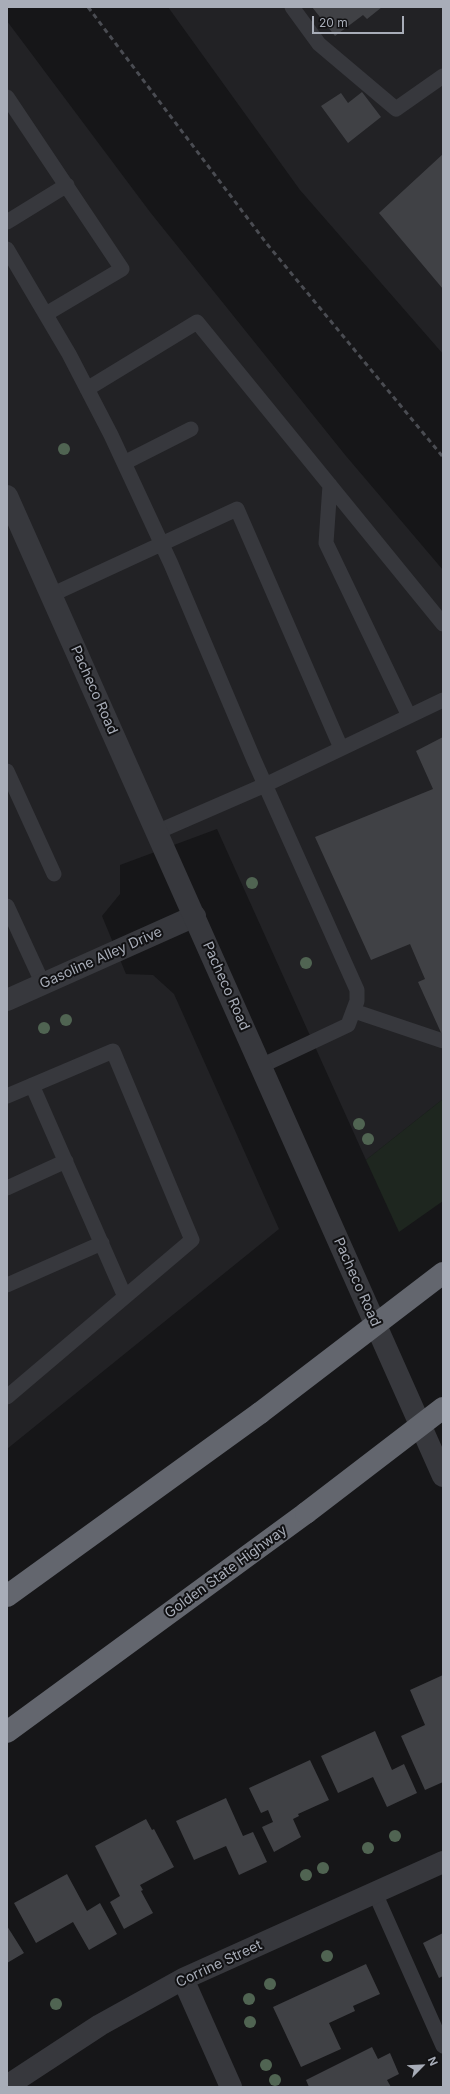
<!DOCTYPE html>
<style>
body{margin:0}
#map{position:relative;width:450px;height:2094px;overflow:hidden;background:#161618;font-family:Inter,sans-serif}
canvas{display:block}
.frame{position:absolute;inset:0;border:8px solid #a8adb8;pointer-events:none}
.north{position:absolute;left:402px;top:2046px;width:40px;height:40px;-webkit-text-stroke:3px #111113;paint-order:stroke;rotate:66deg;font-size:11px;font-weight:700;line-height:16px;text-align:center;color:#a8adb8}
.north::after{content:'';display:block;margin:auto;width:14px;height:18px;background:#a8adb8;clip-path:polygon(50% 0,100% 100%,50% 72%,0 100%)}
.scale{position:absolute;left:312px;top:16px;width:92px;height:18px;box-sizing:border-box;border:2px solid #a8adb8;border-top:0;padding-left:5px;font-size:12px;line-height:14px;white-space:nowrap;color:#a8adb8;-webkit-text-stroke:3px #111113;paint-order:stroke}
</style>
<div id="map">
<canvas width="450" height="2094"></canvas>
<div class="frame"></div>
<div class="north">N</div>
<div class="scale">20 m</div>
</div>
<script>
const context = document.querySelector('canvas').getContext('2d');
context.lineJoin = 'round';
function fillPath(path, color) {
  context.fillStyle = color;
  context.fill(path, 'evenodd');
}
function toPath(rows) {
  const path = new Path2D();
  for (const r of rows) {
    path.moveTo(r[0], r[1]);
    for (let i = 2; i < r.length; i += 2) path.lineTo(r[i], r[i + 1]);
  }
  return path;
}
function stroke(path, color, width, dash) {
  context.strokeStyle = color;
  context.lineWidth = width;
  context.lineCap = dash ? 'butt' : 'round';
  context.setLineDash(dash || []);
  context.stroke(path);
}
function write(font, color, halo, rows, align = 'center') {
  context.font = font + ' Inter,sans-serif';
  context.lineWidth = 4;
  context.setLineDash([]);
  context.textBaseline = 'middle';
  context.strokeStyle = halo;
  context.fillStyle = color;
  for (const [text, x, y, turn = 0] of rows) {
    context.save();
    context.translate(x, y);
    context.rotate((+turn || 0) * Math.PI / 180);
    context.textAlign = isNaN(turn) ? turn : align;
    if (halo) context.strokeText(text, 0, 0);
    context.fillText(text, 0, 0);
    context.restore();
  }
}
const built = toPath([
 [168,7,443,7,443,354,300,190],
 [7,21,150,212,346,456,443,570,443,1099,366,1160,217,829,120,865,120,894,102,916,126,974,153,975,174,994,279,1229,7,1449]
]);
const green = toPath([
 [443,1099,443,1201,399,1232,366,1160]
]);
const building = toPath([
 [312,7,382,7,367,19,363,15,335,36],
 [362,92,381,117,348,143,321,106,341,93,348,103],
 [443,154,443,289,379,213],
 [443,737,443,1037,418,982,425,979,410,944,371,960,315,837,433,789,416,751],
 [443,1675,443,1782,425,1790,401,1736,425,1725,410,1690],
 [375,1731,392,1770,404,1764,417,1793,387,1807,373,1777,338,1793,321,1756],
 [310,1760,329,1800,298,1814,299,1816,293,1819,301,1837,274,1852,262,1827,273,1822,268,1810,261,1813,249,1788],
 [226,1798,243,1836,253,1832,267,1862,239,1875,226,1846,194,1860,176,1821],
 [146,1819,152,1830,154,1829,174,1867,140,1885,143,1890,141,1891,153,1913,124,1929,110,1902,120,1896,95,1846],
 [67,1874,87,1911,100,1903,117,1934,89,1950,73,1922,36,1943,14,1903],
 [7,1926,24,1953,7,1963],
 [443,1933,443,1976,439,1978,423,1943],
 [366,1964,380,1994,353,2006,355,2011,329,2023,341,2049,301,2067,273,2007],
 [372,2047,378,2059,390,2053,399,2074,387,2080,391,2087,309,2087,306,2080]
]);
const service = toPath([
 [292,7,319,44,396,109,443,76],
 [7,97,122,269,46,314],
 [7,222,67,185],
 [7,249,69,354,111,435,171,564,254,760,357,990,357,1001,348,1025,261,1066],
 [87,389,197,322,443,624],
 [124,463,191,429],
 [330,485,326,543,409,716],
 [51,595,237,509,341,748],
 [7,771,54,874],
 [157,832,265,785,443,700],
 [7,906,43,984],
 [354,1011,443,1041],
 [32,1085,125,1297],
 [7,1096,113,1051,192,1240,7,1397],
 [7,1188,66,1161],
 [7,1285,102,1243],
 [375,1893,443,2046]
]);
const minor = toPath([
 [7,1000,195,916],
 [183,1979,231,2087],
 [7,2086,100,2025,183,1979,443,1862]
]);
const tertiary = toPath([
 [7,496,443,1476]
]);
const motorway = toPath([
 [7,1596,260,1413],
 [7,1732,306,1513]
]);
const rail = toPath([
 [88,7,267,244,443,457]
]);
const motorwayBridge = toPath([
 [260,1413,443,1273],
 [306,1513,443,1408]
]);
const trees = [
 [64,449],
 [252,883],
 [306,963],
 [66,1020],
 [44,1028],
 [359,1124],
 [368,1139],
 [395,1836],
 [368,1848],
 [323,1868],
 [306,1875],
 [327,1956],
 [270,1984],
 [249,1999],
 [56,2004],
 [250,2022],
 [266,2065],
 [275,2080]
];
const streetNames = [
 ["Pacheco Road",94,690,66],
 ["Gasoline Alley Drive",101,958,-24],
 ["Pacheco Road",226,986,66],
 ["Pacheco Road",357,1282,66],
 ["Golden State Highway",226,1572,-36],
 ["Corrine Street",219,1964,-25]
];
fillPath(built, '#222225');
fillPath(green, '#1e261f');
fillPath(building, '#404145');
stroke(service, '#37383d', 15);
stroke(minor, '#37383d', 22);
stroke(tertiary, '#37383d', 22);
stroke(motorway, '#63666e', 22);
stroke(rail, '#4a4c52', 3, [5, 4]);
stroke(motorwayBridge, '#63666e', 22);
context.fillStyle = '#506452';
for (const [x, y] of trees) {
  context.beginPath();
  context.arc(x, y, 6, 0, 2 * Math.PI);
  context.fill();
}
write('14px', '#a8adb8', '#111113', streetNames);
</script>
